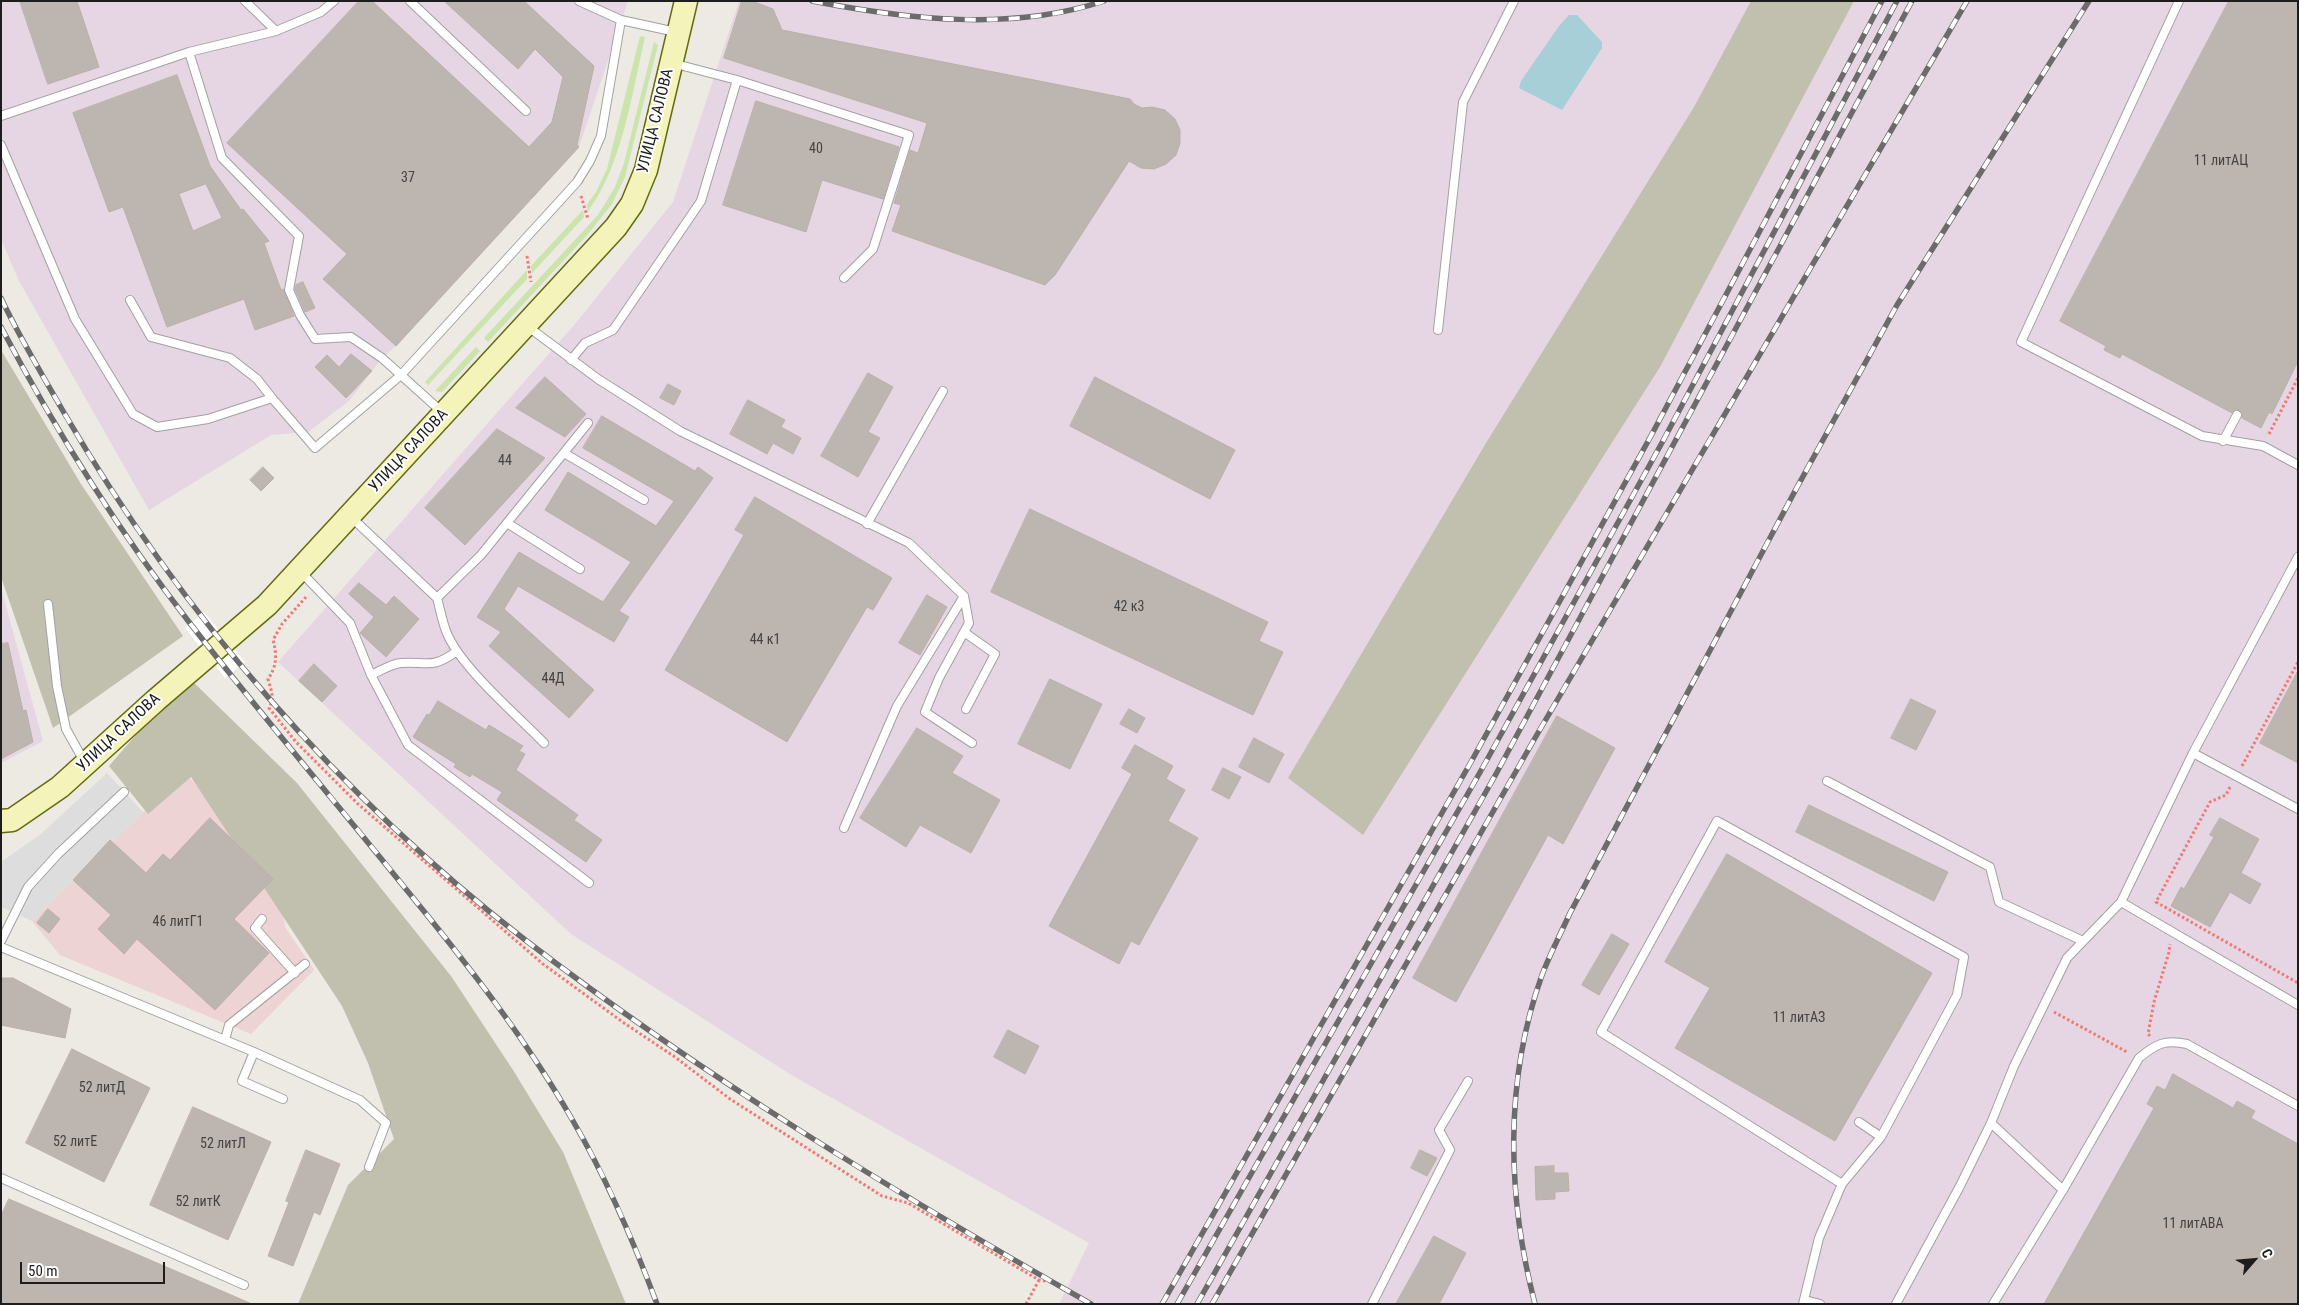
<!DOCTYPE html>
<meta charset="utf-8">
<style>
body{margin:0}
#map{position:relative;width:2299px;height:1305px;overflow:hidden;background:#ede9e3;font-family:"Roboto Condensed",sans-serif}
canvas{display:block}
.frame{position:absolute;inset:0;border:2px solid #1d1d1d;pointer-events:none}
.north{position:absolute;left:2229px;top:1235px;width:50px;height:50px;-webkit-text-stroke:4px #fff;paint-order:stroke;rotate:63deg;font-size:14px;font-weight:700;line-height:20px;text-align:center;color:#1d1d1d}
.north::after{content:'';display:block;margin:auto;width:18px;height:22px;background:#1d1d1d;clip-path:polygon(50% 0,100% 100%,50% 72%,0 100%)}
.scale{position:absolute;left:20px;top:1262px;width:145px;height:22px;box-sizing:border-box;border:2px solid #1d1d1d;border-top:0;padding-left:6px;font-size:15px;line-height:18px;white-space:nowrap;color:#1d1d1d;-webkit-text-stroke:4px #fff;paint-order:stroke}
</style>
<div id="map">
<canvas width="2299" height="1305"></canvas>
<div class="frame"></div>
<div class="north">С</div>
<div class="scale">50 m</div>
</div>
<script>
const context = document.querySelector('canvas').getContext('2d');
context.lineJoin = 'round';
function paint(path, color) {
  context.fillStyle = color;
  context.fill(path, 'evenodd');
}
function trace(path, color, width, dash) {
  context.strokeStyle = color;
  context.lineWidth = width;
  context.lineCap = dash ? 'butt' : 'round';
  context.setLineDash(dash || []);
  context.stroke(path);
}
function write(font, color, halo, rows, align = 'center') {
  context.font = font + ' "Roboto Condensed",sans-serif';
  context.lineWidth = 4;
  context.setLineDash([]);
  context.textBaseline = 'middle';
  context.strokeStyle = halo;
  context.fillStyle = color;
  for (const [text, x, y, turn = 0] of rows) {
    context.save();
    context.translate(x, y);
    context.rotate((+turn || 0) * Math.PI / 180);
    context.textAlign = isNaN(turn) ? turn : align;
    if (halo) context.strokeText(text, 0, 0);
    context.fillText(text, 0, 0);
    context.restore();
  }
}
paint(new Path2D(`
 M190,778L278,879L285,927L314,970L251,1034L60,955L32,921L143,812Z`), '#edd3d3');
paint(new Path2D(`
 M1,1H628L579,147L396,346L382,358L349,401L308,432L271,435L149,510L19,281L1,239Z
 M739,1H2298V1304H1059L1089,1243L793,1076L571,934L278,662L575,324L673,202Z
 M1,588L43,741L1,763Z`), '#e6d6e3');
paint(new Path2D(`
 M1751,1H1854L1660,367L1363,835L1288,778L1486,443L1694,107Z
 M1,350L81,484L183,636L53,728L1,577Z
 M187,676L297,783L451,976L513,1070L563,1152L626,1304H298L348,1185L394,1139L368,1063L342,1006L191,777L148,814L109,766Z`), '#c1c0af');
paint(new Path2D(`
 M640,36L645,37C632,93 622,166 588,211L587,204L596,192L607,169Z
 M654,42L658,45L625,177L612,204L589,233L488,342L484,338L598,215L615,187L624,163Z
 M583,210L584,217L532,273L531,266Z
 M527,270V279L428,385L425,382Z
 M476,347L480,351L442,392L435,391Z`), '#cae4ac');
paint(new Path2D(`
 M107,773L143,812L32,921L1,907V862L41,834Z`), '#ddd');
paint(new Path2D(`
 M1569,15H1577L1602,42V48L1562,110L1519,88L1521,81L1559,26Z`), '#a7cfd8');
paint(new Path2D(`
 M204,612L245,662L225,678L185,628Z`), '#fff');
const building = new Path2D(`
 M20,1H77L99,67L48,84Z
 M359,1H372L529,147L552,122L563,77L535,49L518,69L444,1H524L594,66L577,145L579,147L396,346L323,279L347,254L227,143Z
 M742,1H752L773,9L782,30L1130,99L1134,104L1142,108L1152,107L1165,110L1175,119L1180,130V143L1176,155L1166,164L1154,169L1141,168L1129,161L1055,275L1045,285L892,231L901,205L894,203L910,150L918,153L927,123L724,58Z
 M2229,1H2298V361L2272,414L2269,412L2261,428L2242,418V412L2239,410L2232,413L2122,354L2120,358L2104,350L2106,346L2060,321Z
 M177,75L210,166L241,210L243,209L269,241L264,243L281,290L283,289L294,316L255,330L244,299L167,327L123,207L109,212L73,113ZM206,184L222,218L193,231L179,194Z
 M756,101L899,147L883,199L822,180L806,232L723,205Z
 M303,282L315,308L305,312L295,289L296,285Z
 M351,354L372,371L346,398L315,367L327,355L339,367Z
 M868,373L893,387L868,432L880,438L858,477L821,456Z
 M545,377L586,414L565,437L516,408Z
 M1095,377L1235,450L1210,499L1070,426Z
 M668,384L681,391L674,405L660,398Z
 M748,400L785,420L781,427L801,438L793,454L773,443L767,454L730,434Z
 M602,416L695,471L698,467L713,478L619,611L629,617L614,642L518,586L504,609L594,690L569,718L489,646L501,632L477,617L519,552L603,602L631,562L545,510L568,472L656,526L674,501L583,448Z
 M497,429L545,458L465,545L425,508Z
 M263,467L274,478L261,491L250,480Z
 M755,497L892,578L873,610L867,607L787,742L665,670L744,535L735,530Z
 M1030,509L1268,622L1259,641L1283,652L1253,715L991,592Z
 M359,583L386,605L394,596L419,619L386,657L360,633L374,617L349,594Z
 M927,595L947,607L920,655L899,643Z
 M8,643L23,711L26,710L33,742L1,759V644Z
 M314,664L337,686L322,702L299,681Z
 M2298,671V763L2260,743Z
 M1050,679L1102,704L1070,769L1018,744Z
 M1911,699L1936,711L1916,750L1891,738Z
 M438,701L486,730L489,725L523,746L519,751L525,754L516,770L578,815L574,820L602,840L586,862L497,800L502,792L472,774L470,777L454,767L456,764L413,737L427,714L429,715Z
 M1129,709L1145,718L1137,733L1120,724Z
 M1557,716L1615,748L1563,844L1548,835L1456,1002L1413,978Z
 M917,728L963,756L952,773L1000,800L971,853L920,825L906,847L860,818Z
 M1254,738L1284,754L1269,783L1239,767Z
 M1135,745L1173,766L1166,779L1185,790L1168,821L1198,838L1139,945L1131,941L1119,964L1049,926L1132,774L1122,768Z
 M1223,768L1241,777L1229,799L1212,790Z
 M1809,805L1948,872L1934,901L1796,832Z
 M210,818L273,879L234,919L269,953L215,1010L137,939L124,954L98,929L111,915L73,880L110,840L146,873L163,854L170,860Z
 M2220,818L2259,839L2241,873L2261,884L2250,904L2230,892L2210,927L2171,906L2181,887L2184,889L2214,837L2210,835Z
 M1727,854L1932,973L1835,1141L1675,1048L1710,988L1665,962Z
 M48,909L60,919L49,933L37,923Z
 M1612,934L1629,944L1599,995L1582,985Z
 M1,978H13L71,1009L65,1038L1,1025Z
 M1008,1030L1039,1046L1025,1074L994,1057Z
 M72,1049L150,1088L104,1182L26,1143Z
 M2173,1074L2233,1108L2237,1101L2255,1111L2251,1118L2298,1144V1304H2044L2154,1108L2147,1104L2157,1086L2165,1090Z
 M193,1107L271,1142L228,1240L150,1205Z
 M306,1150L340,1164L320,1215L314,1212L293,1266L268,1256L289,1202L286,1201Z
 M1420,1150L1437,1158L1427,1176L1411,1168Z
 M1554,1166V1173H1568L1569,1191L1555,1192V1199L1536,1200L1535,1167Z
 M9,1199L252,1304H1V1216Z
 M1434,1236L1466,1253L1439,1304H1396Z`);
paint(building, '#bdb5b0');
trace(building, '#bdb0a7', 1);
const lane = new Path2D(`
 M245,1L276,31L321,12L334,1
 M410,1L526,111
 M579,1L621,20L676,32
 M2179,1L2021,342L2202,436L2263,446L2298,465
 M189,52L222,158L299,236L289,290L300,315L315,339L351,337L382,358L442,412
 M737,80L909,135L873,249L844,278
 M1,116L189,52L276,31
 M1,145L75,319L133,414L157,427L208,419L272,398L315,448L401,375L577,182L590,161L601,136L621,20
 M130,300L151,337L230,358L257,379L272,398
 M527,326L598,379L680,431L909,543L964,596L969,623L939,678L925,712L972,743
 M1438,330L1463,102L1514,1
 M571,360L585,343L613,330L701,201L737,80L672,63
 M2223,441L2237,415
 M564,453L644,500
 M351,517L437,598L481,555L588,423
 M507,523L580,569
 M867,524L943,391
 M300,571L350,623L371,675L408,745L589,883
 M437,598C440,609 442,620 446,631C459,666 517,715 544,743
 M48,604L57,686L66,729L85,763
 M964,632L995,654L966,709
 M371,675C380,671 391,664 401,663C428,661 431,670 457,651
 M2193,753L2298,809
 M1827,781L1990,867L1999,902L2083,941
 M844,828L897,706L964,596
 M2121,902L2298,1005
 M262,919L255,928L295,973
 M1,941L28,887L58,854L124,792
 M1,947L254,1052L360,1100L386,1123L369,1167
 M225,1040L229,1025L305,964
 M254,1052L242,1081L283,1099
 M1859,1122L1881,1137
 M1991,1123L2063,1190
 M1,1178L244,1285
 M1805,1300L1820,1304
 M1372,1304L1450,1150L1439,1130L1468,1081
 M1803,1304L1819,1238L1842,1184L1881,1137L1957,995L1964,957L1717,821L1601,1032L1842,1184
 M1896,1304L1960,1186L1991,1123L2014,1066L2067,958L2121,902L2193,753L2298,557
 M1993,1304L2063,1190L2139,1058C2156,1044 2165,1039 2187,1044L2298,1106`);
const secondary = new Path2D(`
 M1,821L12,820L60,787L156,700L267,605L616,227L632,204L646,170L686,1`);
trace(lane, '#a1a1a1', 10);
trace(secondary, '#646a0d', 25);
trace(new Path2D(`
 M581,196L588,219
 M527,256L531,282
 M2269,434L2298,378
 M306,597L282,624L273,640C277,655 277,666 268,679C271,690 275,698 269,708L296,742L358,804L543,964L624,1023L675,1057L730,1099L882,1196L908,1203L1039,1280L1052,1282L1091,1304
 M2242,766L2298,662
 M2230,787L2226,795L2210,802L2156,902L2298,983
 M2054,1012L2127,1052
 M2150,1036L2148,1034L2154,1002L2169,952L2170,944
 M1026,1304L1039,1280`), '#ee7a73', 3, [2.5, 2.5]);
trace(lane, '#fff', 8);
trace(secondary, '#f4f4ba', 22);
const rail = new Path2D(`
 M812,1C907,19 1010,32 1104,1
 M1,298C19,337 42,374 63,411C181,614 338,795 524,939C702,1076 896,1193 1091,1304
 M1,327C56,431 117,529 189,622C262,716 339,806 414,899C471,969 528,1042 573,1121C607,1179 633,1240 657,1304
 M1162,1304L1471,762L1652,434L1882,1
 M1177,1304L1483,767L1664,439L1897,1
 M1197,1304L1496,774L1912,1
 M1212,1304L1535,738L1967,1
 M1535,1304C1507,1196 1504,1081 1542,975C1550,954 1561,933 1570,913L1795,491L1897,305L2089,1`);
trace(rail, '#6b6b6b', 5.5);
trace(rail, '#fff', 4, [11]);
write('14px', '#454342', null, [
 ["40",816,149],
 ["11 литАЦ",2221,161],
 ["37",408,178],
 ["44",505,461],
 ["42 к3",1129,607],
 ["44 к1",765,640],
 ["44Д",553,679],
 ["46 литГ1",178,922],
 ["11 литАЗ",1799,1018],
 ["52 литД",102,1088],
 ["52 литЕ",75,1142],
 ["52 литЛ",223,1144],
 ["52 литК",198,1202],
 ["11 литАВА",2193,1224]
]);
write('16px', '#1d1d1d', '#fff', [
 ["УЛИЦА САЛОВА",656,121,-76],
 ["УЛИЦА САЛОВА",409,451,-47],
 ["УЛИЦА САЛОВА",119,733,-43]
]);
</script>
